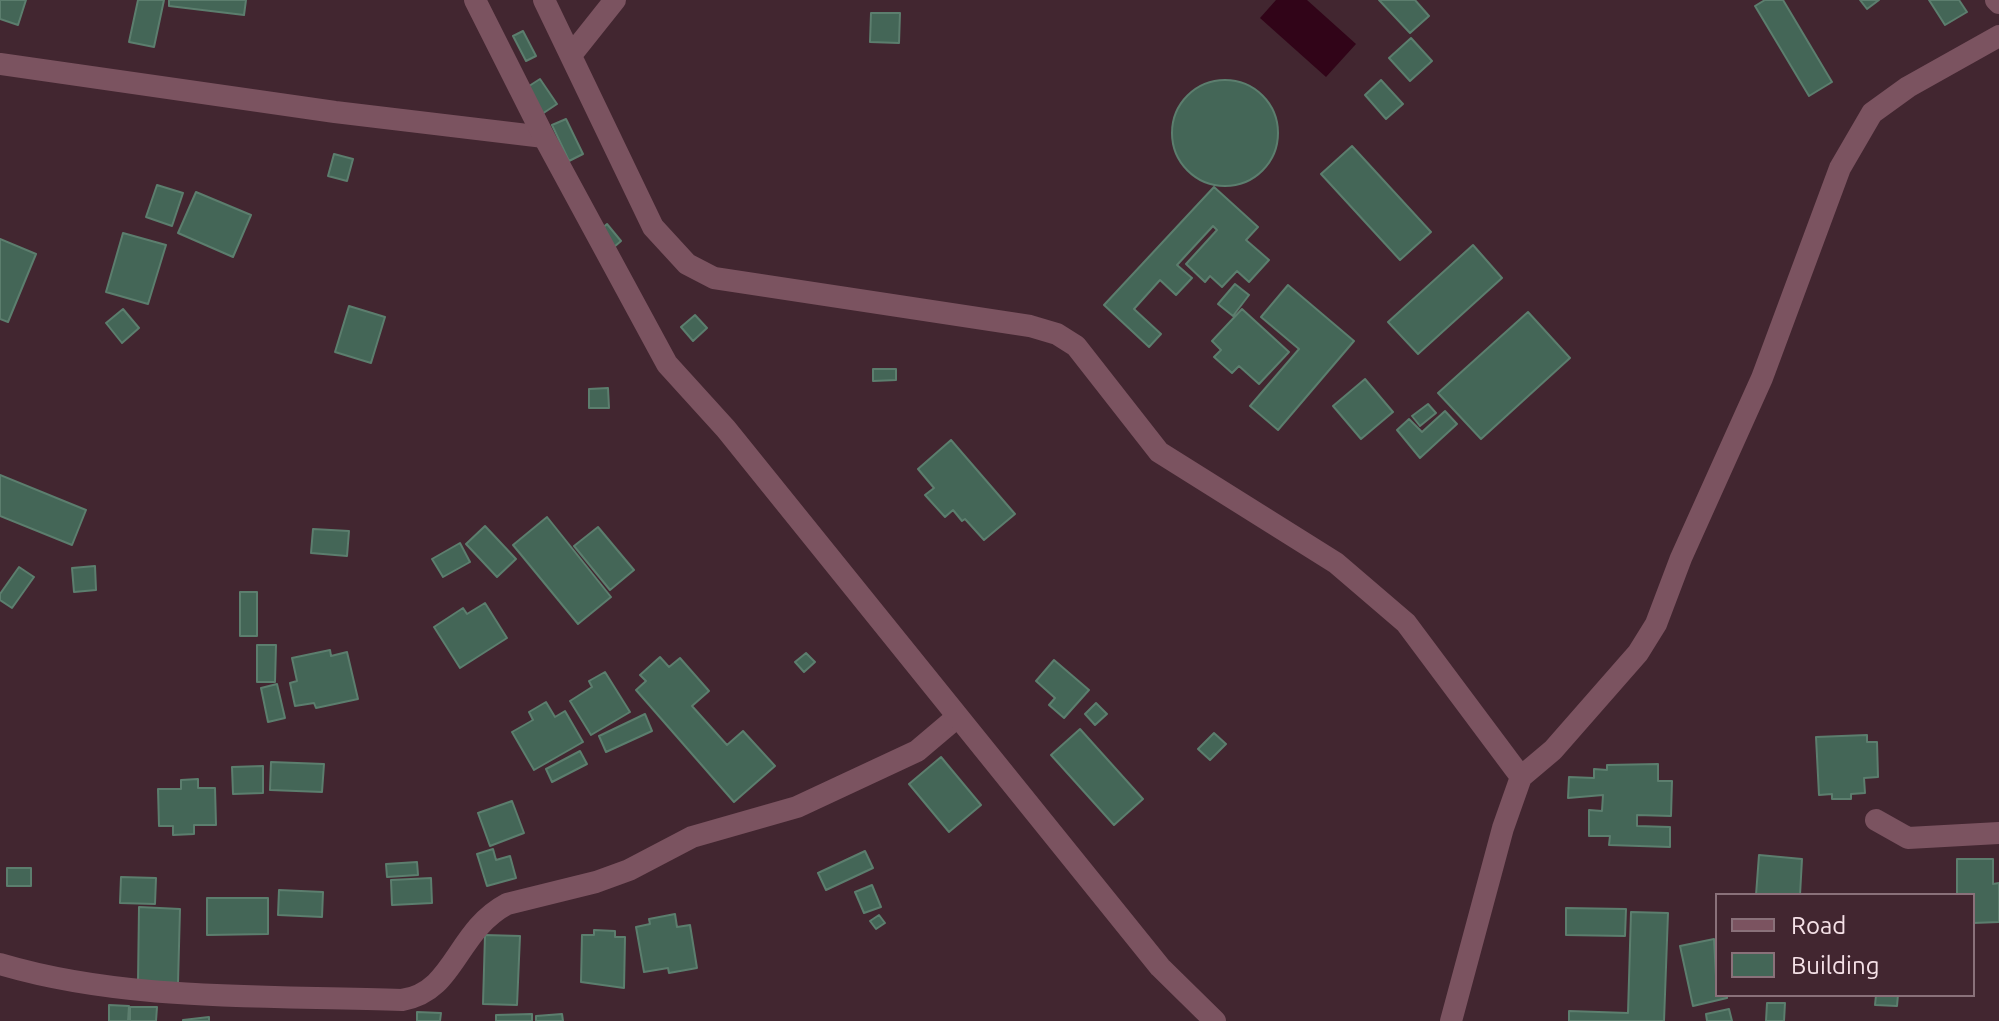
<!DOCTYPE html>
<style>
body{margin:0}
#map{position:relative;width:1999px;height:1021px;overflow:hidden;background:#422630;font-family:Ubuntu,sans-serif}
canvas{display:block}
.legend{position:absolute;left:1715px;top:893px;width:260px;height:104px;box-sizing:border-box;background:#422630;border:2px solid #8a717a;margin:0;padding:10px 14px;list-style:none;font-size:24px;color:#f6e2e8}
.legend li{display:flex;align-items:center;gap:16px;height:40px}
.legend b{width:40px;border:2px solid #8a717a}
</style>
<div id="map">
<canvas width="1999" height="1021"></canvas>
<ul class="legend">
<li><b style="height:10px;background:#7b5360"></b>Road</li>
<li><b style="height:22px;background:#446657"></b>Building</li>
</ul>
</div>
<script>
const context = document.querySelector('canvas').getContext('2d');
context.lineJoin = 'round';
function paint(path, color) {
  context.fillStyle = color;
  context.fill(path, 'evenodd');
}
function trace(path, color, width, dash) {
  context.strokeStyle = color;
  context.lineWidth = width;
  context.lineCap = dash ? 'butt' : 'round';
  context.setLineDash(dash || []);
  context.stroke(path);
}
paint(new Path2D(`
 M1276,0H1307L1356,44L1326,77L1260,18Z`), '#310418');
const building = new Path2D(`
 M0,0H26L18,25L0,19Z
 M138,0H164L154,47L129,42Z
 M169,0H246L244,15L169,6Z
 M1379,0H1415L1429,16L1410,33Z
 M1765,0H1783L1832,82L1809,96L1755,6Z
 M1860,0H1879L1867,9Z
 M1929,0H1959L1967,12L1945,25Z
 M871,13H900L899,43L870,42Z
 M523,31L536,56L526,61L513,36Z
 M1411,38L1432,61L1410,81L1389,58Z
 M540,79L557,104L542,114L526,88Z
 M1172 133a53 53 0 1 1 106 0a53 53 0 1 1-106 0Z
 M1381,80L1403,104L1386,119L1365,95Z
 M566,119L583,154L569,161L552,125Z
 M1352,146L1431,232L1400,260L1321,174Z
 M334,154L353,159L347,181L328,176Z
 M157,185L183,193L172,226L146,217Z
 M1214,187L1258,227L1246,240L1269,260L1249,282L1237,271L1222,287L1210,276L1205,282L1186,264L1217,230L1213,226L1177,265L1192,278L1176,295L1160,280L1134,309L1161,334L1149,347L1104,305Z
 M196,192L251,215L233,257L178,233Z
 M607,224L621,241L614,247L600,230Z
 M123,233L166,245L148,304L106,292Z
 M0,239L36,254L8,322L0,319Z
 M1473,245L1502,278L1418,354L1388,322Z
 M1235,284L1249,295L1233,316L1218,304Z
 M1288,285L1354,341L1278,430L1250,406L1299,349L1261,317Z
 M349,306L385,317L371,363L335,352Z
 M123,309L139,328L122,343L106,323Z
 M1242,309L1289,352L1259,384L1239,366L1232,373L1214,357L1221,350L1212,341Z
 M1528,312L1570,358L1481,439L1438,393Z
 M695,315L707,328L693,341L681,327Z
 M873,369H896V380L873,381Z
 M1365,379L1393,412L1361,439L1333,406Z
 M608,388L609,408H589V389Z
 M1428,404L1436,413L1420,426L1412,416Z
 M1445,411L1457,424L1420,458L1397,430L1409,419L1422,432Z
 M951,440L1015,514L984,540L965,519L962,521L953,510L945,517L925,495L934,488L918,469Z
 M0,475L86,510L72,545L0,516Z
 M547,517L611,597L578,624L513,545Z
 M485,526L516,559L497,577L466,544Z
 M598,527L634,570L610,590L574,546Z
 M313,529L349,531L347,556L311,553Z
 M460,543L470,562L443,577L432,559Z
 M95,566L96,590L74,592L72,568Z
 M19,567L34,577L12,608L0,600V594Z
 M240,592H257V636H240Z
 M485,603L507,638L460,668L434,627L463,608L467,614Z
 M257,645H276L275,682H257Z
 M330,650L331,656L347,652L358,699L316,708L314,703L295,706L290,683L297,681L292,658Z
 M806,653L815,662L804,672L795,662Z
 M660,657L669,667L680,658L709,691L692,706L727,745L743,731L775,766L734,802L636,690L646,681L640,675Z
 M1054,660L1089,690L1064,718L1049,705L1055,698L1036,681Z
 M605,672L630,712L591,735L570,701L592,687L589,681Z
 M277,684L285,718L268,722L261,688Z
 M546,702L555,717L565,711L583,742L534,770L512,732L533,720L529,712Z
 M1096,703L1107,714L1095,725L1085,714Z
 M645,714L652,731L606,752L599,736Z
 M1080,729L1143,799L1114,825L1051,755Z
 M1214,733L1226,744L1210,760L1198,749Z
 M1867,735V742H1877L1878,777L1864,778L1865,793L1851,794V799H1832V794L1819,795L1816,737Z
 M580,751L587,764L552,782L546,769Z
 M941,757L981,805L949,832L909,784Z
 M271,762L324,764L322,792L270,790Z
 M1658,764V781H1672L1671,816L1637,815V826L1670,827V847L1609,845L1610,836H1589V810L1602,811L1603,795L1568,798L1569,777L1594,778V769L1607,770V765Z
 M263,766V793L233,794L232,767Z
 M198,779V788H215L216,825H194V834L173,835V826H159L158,789H181V780Z
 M512,801L524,833L490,846L478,813Z
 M493,849L496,860L510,856L516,878L487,886L477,854Z
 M865,851L873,868L826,890L818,873Z
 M1759,855L1802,859L1800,895H1756Z
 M1957,859H1993V884L1999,883V922L1973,923V895H1957Z
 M417,862L418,875L387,877L386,864Z
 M7,868H31V886H7Z
 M121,877L156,878L155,904L120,903Z
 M431,878L432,903L392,905L391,880Z
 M872,885L881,907L864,913L855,892Z
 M279,890L323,892L322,917L278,915Z
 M207,898H268V934L207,935Z
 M139,907L180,909L178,983L138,982Z
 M1566,908L1626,909L1625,936L1566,935Z
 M1631,912L1668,913L1664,1021H1569V1011L1628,1013Z
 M675,914L677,927L690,925L697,968L669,973L668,968L644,972L636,927L650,924L649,919Z
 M879,915L885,923L876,929L870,921Z
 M594,930L615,931V937H625L624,988L581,982L582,935H594Z
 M485,935L520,936L517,1005L483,1004Z
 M1714,939L1717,995H1727V998L1693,1006L1680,946Z
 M1876,995H1898L1897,1006L1875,1005Z
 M1767,1003H1785L1784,1021H1766Z
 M109,1005L129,1006L128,1021H109Z
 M130,1007H157L156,1021H130Z
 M1729,1009L1732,1021H1707L1706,1014Z
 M417,1012L441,1013L440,1021H417Z
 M532,1014V1021H496V1015Z
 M562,1014L563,1021H536V1016Z
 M209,1017V1021H183V1020Z`);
paint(building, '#446657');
trace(building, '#5c7e6e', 2);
trace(new Path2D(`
 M544,0L653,227L687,264L714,278L1030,326L1057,334L1076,346L1159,452L1336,563L1406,623L1521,777
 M1996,0L1999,3
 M572,54L615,0
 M0,64L335,112L544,137
 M1876,820L1908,838L1999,833
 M0,964C128,1002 269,995 402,1000C455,992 456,931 507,904L596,882L629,870L692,837L797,807L917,751L956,718
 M1451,1021L1503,828L1521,777L1553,750L1638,653L1656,624L1681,558L1762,378L1840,168L1872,113L1908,87L1999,36`), '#7b5360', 22);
trace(new Path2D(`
 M475,0L544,137L667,364L726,429L1160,967L1215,1021`), '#7b5360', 22);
</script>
